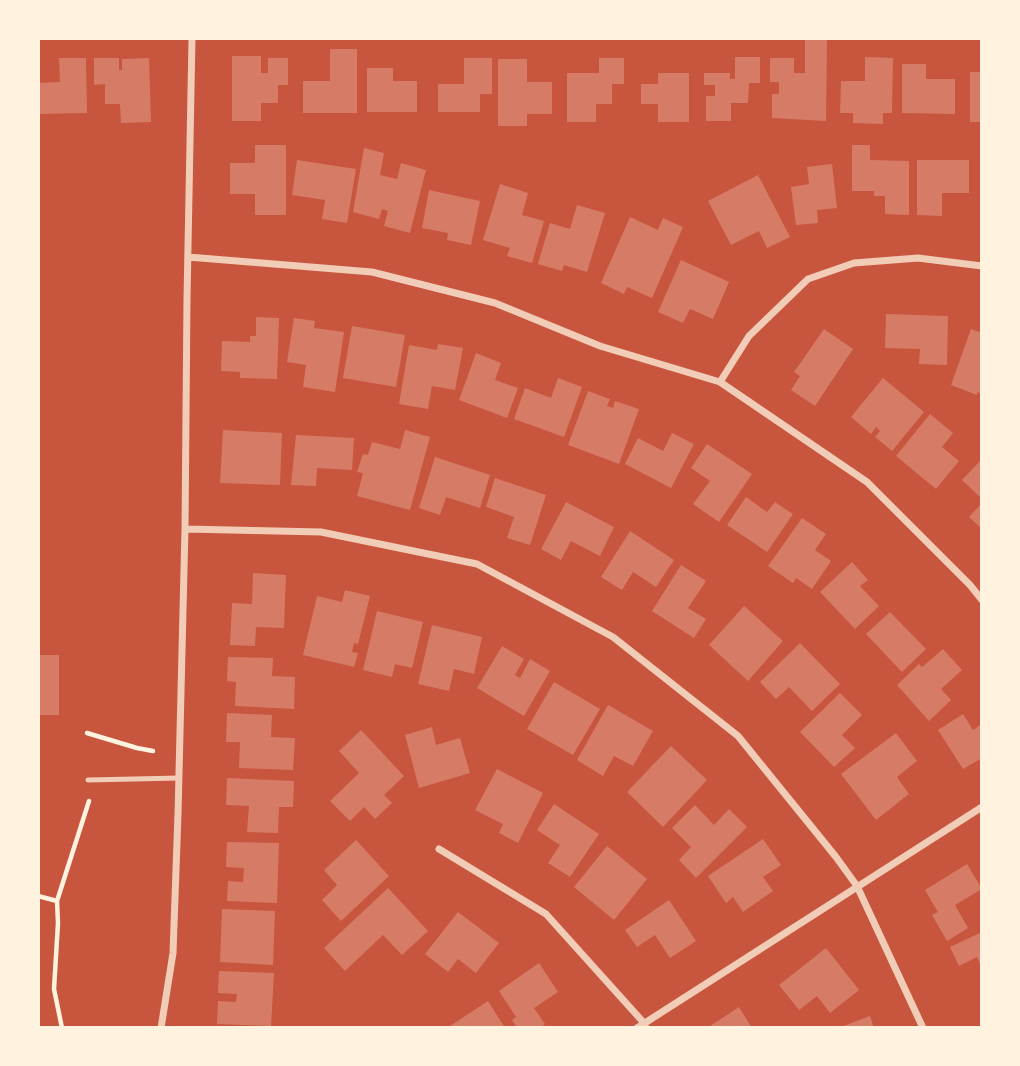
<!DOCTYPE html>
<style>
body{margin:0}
#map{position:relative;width:1020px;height:1066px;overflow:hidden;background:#c8553d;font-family:Lato,sans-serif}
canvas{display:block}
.frame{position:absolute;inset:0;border:40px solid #fff3e0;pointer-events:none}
</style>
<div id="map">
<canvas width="1020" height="1066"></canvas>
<div class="frame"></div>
</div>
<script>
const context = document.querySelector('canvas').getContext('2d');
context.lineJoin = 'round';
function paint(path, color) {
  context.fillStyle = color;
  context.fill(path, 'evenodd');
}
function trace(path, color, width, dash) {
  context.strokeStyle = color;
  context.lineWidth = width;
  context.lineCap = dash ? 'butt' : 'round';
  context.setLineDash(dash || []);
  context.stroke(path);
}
paint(new Path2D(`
 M805,40H827L826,121L772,118V94H779V82H770V58H794V73H805Z
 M330,49H357V113H303V81H330Z
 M232,56H261V73H268V58H288V85H278V103H261V121H232Z
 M735,57H760V83H749L748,103H731V121H706V96H715V85H704V73H730V79H735Z
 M865,57L893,58L892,113H883V124L853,123V113H840L841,81H865Z
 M59,58H86L87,113L38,114V83L60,82Z
 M94,58H119V70H122V59L149,58L151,122L121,123L120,104H105V84L94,85Z
 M464,58H492V94H480V112H438V84H464Z
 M599,58H624V84H612V104H596V122H567V73H599Z
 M498,59H527V82H552V114H527V126H498Z
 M902,64H926V79H955V114L902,113Z
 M367,68H393V81H417V112H367Z
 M970,72H982V122H970Z
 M658,73H689V122H658V104H641V84H658Z
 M255,145H286V215H255V194H230V163H255Z
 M852,145H870V160L909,161V215L885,214V196H874V191H852Z
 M364,148L384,153L380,175L397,179L401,163L426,170L410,233L384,226L388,211L382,209L379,219L353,212Z
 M297,160L356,169L347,223L322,219L325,200L292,195Z
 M917,160H969V193H942V216L917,215Z
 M832,164L837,208L817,210L818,223L796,225L791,187L809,184L807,167Z
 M758,175L790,237L767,248L759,231L731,245L708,201Z
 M500,184L528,193L522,215L544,221L532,263L507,256L510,248L483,240Z
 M429,190L480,201L471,245L447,240L448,233L422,228Z
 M577,205L605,213L587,272L564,265L562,271L538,264L550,223L570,229Z
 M630,217L658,230L663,218L683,227L652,298L627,287L624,294L601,283Z
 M681,260L729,282L713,319L690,309L683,323L658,312Z
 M886,314L948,316L947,365L919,364L920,349L885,348Z
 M256,317L279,318L277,379L240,378V372L221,371L222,341L250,342V336H256Z
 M294,318L315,321L314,328L344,332L335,392L303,387L306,365L287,362Z
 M352,326L405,335L396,387L343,378Z
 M824,329L853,349L815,406L791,390L800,376L794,372Z
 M971,329L982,333V394L977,392V395L951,385Z
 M438,344L463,348L455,390L432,386L428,409L399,404L409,345L437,350Z
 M476,353L501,363L495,380L518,388L507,418L459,400Z
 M558,378L582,387L564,437L514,419L525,388L551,398Z
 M883,378L924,412L892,451L875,437L880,431L876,427L871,434L851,417Z
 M588,391L610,399L607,406L613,408L615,401L639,409L619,464L568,445Z
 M930,414L953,433L942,447L959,461L936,489L896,456Z
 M223,430L282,433L280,485L220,483Z
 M405,430L430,437L410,510L357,496L363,473L357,472L363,454L368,455L372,442L400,449Z
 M672,433L694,444L671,488L625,464L638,438L663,451Z
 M296,435L354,438L352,470L317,468L316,486L291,485Z
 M707,444L752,474L719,522L693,504L710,481L691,468Z
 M435,457L490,475L480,508L446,497L440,515L419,508Z
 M982,459V499L962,480Z
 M495,478L546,495L530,545L507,538L514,517L486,507Z
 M746,497L767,512L775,502L793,514L767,552L727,525Z
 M566,502L614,527L600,556L571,541L561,560L541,549Z
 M982,503V529L969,517Z
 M802,518L826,534L815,550L831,561L812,589L796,578L793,583L768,566Z
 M630,531L674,560L656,587L633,572L622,590L601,577Z
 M852,562L868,580L860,586L879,606L855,629L820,592Z
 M681,565L706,581L688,608L706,619L694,638L652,611Z
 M253,573L286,575L284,628L256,627L255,646L230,645L232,603L252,604Z
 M345,590L370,596L358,644L354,643L352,652L358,653L354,667L303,655L317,596L342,602Z
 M744,606L783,641L748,681L709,645Z
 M377,611L423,622L412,668L395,664L392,677L363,670Z
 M890,612L926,649L902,672L866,634Z
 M432,625L482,637L474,674L454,669L449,691L418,684Z
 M800,643L840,684L812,711L789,687L776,699L760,682Z
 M502,646L524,659L515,675L520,678L530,659L550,671L524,716L477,688Z
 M943,649L962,670L941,689L951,700L929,721L897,685L919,664L922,667Z
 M38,655H59V715H38Z
 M228,657L273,658L272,676L295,677L294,709L235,706L236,682L227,681Z
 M554,682L600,709L573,755L527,729Z
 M840,693L862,715L842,735L855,748L834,767L800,732Z
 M608,705L653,731L633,766L614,756L603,776L577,760Z
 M227,713L272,715L271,737L295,738L293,770L239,768L240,742H226Z
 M963,714L973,730L982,724V758L963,769L938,730Z
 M432,727L436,745L460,738L470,773L419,788L405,735Z
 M361,730L404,776L384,795L392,803L375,819L364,807L350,821L330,801L359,773L339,751Z
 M896,733L917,761L897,777L909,794L876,820L841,774Z
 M671,746L707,780L663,827L627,792Z
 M497,769L543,793L518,843L499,833L503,824L475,810Z
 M227,778L294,781L293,807H279L278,833L247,832L249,806L226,805Z
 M554,804L599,834L570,877L548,863L560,845L537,830Z
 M695,805L714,825L729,809L747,827L696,878L679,860L691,847L672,828Z
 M763,839L781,865L763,877L773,891L743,912L733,897L726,903L708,876Z
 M356,840L389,876L341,921L322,900L337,885L324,870Z
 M227,842L279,843L277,903L227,901L228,881L243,882L244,868L226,867Z
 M607,846L647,879L614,920L574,887Z
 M967,864L982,889L955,905L968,928L947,941L932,915L938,912L925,890Z
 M388,888L428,931L402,955L383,935L345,971L324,948Z
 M669,900L696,941L670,958L655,935L637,947L625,930Z
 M222,909L275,911L273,965L220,962Z
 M458,912L499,943L476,973L458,959L448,972L425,954Z
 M982,932V968L977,957L959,966L950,947Z
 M826,948L859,990L830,1013L817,996L799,1010L779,985Z
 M539,963L558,992L534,1008L545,1024L540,1028H517L512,1020L516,1017L499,991Z
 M219,971L274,973L271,1026L217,1024L218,1001L236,1002L237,994L218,993Z
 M488,1001L505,1028H447Z
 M739,1007L752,1028H707Z
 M870,1016L874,1028H841V1027Z`), '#d67c66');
trace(new Path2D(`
 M87,733L137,748L153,751
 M38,896L57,901
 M62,1028L54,989L58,923L57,901L89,801`), '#fff3e0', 4.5);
trace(new Path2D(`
 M88,780L179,778`), '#f1ccb7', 5);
trace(new Path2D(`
 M188,257L372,272L495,303L600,346L720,382L867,482L970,585L982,600
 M720,382L749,336L808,279L854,263L918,258L982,266
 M185,529L321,532L477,564L613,637L738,736L836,857L857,886L923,1028
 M439,849L546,914L644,1023L646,1028
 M161,1028L173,953L178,814L185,529L187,299L192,38
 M637,1028L982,807`), '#f1ccb7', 7);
</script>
